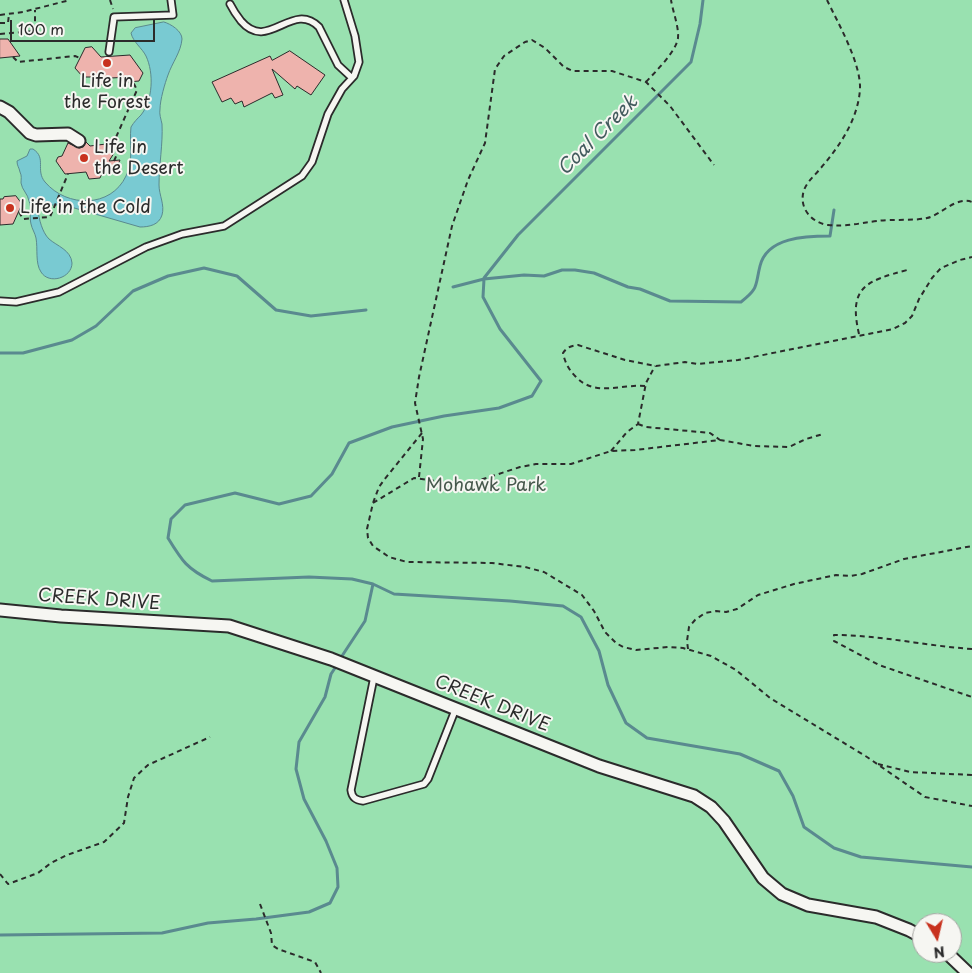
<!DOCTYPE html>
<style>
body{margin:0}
#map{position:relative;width:972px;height:973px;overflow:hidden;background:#f6f6f2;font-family:"Playpen Sans",sans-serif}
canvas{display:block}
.north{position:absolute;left:912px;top:913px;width:50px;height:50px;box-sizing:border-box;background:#f6f6f2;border:1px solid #a5a5a2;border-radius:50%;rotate:171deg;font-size:14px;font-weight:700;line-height:20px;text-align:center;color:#2b2b2b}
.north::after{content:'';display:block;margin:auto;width:18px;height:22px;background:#c8321e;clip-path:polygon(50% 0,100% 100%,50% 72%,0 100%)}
.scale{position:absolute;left:10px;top:20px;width:145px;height:22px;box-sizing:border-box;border:2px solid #2b2b2b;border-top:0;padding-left:6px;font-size:15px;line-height:18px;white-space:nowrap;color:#2b2b2b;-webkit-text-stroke:4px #f6f6f2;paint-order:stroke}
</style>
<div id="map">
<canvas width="972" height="973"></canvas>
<div class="north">N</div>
<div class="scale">100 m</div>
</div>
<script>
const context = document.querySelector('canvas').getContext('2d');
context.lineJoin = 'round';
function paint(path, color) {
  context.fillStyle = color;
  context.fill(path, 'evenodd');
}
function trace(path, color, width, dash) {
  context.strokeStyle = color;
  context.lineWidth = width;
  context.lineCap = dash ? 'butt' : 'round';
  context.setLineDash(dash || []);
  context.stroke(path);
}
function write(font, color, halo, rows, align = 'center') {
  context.font = font + ' "Playpen Sans",sans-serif';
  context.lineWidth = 4;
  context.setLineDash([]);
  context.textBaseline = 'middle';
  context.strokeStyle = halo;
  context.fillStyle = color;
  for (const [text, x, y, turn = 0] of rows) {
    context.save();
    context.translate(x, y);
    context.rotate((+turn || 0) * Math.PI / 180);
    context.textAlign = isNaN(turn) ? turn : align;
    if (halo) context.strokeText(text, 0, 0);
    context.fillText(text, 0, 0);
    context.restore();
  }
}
paint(new Path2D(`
 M0,0H972V973H0ZM922,923H952V953H922Z`), '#99e1b0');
const water = new Path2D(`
 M164,22C171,24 182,31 182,39C181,52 172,63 168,75C165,83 160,100 160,109C159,114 161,119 162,124C163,144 159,165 159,185C159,195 165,205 162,215C159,225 149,227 140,227L64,205H41L38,210C39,219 42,232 49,239C57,246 71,250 72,263C72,278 49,285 41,272C35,263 38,249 36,238C35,233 32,229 31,224C29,216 32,208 29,201C28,194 22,190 21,183C21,179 22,176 20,172C19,167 17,166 17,161L27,156L30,149H33C47,158 35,170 45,182C67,208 111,208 126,176C134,160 129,144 131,127C134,122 137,119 141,115C153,100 154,73 146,56C142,48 133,42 131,33L135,28Z`);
paint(water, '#79cad2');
trace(water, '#5a8a8f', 1);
trace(new Path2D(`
 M484,278L518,235L691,62L700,24L703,0
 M484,279L483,297L500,329L541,381L532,396L499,408L444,416L392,427L349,443L332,474L311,496L279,504L235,493L185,505L171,519L168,538C182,561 187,569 212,581L309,577L352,579L373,584L394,594L510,601L563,606L581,617L599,651L608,685L626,723L647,738L740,754L779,771L793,796L804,827L834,848L861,857L972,867
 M453,287L484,279L524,275L544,276L562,270H575L594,273L628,287L640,289L670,301L741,302C759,288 755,286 760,266C767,237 806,236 830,236L834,210
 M0,353H23L72,340L96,326L133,291L168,276L204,268L237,276L276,310L311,316L366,310
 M340,659L365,621L373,584
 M0,935L162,933L208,923L256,919L309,912L330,903L338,887L337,868L326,841L304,799L296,769L299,742L325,697L331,674L337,665`), '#5a8a8f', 3);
const building = new Path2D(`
 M0,39H8L20,56L0,58Z
 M92,47L101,57L130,55L143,73L139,81L128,82L130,77L111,78L108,84L99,85L91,77H83L75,68L85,48Z
 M290,51L325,75L311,95L297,86L295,89L272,69L283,95L275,98L272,93L244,107L242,101L235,104L231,98L222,102L212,82L270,56L272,60Z
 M86,142L90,146L106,144L114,153L109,161L120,160L116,169L103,171L100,178L89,179L86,172L65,174L56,161L58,157L62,156L68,143L79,148L83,147Z
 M16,196L22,204L13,224L0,225V199H3L4,197Z`);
paint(building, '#eeb3ad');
trace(building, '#2b2b2b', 1);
const lane = new Path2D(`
 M230,4C233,10 237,16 241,21C268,53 292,0 319,27L338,65L352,78
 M109,52L114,17L173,15L171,0
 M0,301L16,302L59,292L146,247L182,234L224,226L302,176L312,162L328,114L342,89L354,76L359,62L355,36L344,0
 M374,677L351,790C352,798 356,800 363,801L424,784L428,779L456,708`);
const street = new Path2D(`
 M0,107L9,112L30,133L36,135L68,134L79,141
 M0,610L61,616L229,626L331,659L599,766L694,796L711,807L724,821L763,878L782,894L808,905L876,917L909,930L922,937
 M947,953L968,973`);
trace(lane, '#2b2b2b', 9);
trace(street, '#2b2b2b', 15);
trace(new Path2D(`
 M110,0L113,9
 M827,0C838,23 861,63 860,89C858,120 839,147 820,169C814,176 807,182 804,190C798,208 812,223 828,225C847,227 859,223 877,221C892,219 914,221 927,218C941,215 956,196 972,202
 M0,15L23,12L70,0
 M0,23H8L9,14
 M0,34L35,31V10
 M13,57L18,62L75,56L80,58
 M646,82C655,72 676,52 678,38C679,27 673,12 671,0
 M114,161L118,152L113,144L137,90L133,82
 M19,212L23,219L50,217L68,174
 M859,334C848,287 866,281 907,270
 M645,386C621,384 595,397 576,377C569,370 565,363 563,353C567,347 571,346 578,345L625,360L656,366L685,362L697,364L738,360L893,329L905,323L912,316L919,299L932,278L941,268L960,260L972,257
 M638,424L646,427L710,433L720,440
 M422,433L384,480L379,487L373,503L367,529L368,538L373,546L389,557L407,562L492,563L525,567L544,572L582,595L594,611L605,632L616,643L623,647L636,650L668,647L683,648L711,656L736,670L770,698L867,757L925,797L972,806
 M611,451L627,432L638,424L646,383L655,366
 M419,477L423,439L415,403L419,377L452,226L468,180L485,143L495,69L504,56L525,42L532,40L545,48L564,67L573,71H612L646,82L670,106L714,165
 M373,503L414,478L465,485L520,467L536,464H571L611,451L635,450L720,440L754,446L789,447L806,439L823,434
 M688,649L687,641L689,627L695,620L705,613L716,611L726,612L737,609L758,595L794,584L836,575L850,576L862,574L904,559L972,546
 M972,649C926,646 880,635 834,635V641L879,665L972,697
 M878,764L910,772L972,775
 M0,874L8,884L38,873L51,863L67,855L104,842L124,823L128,797L134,778L148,765L210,737
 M260,904L271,933L272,945L278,949L315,962L321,973`), '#2b2b2b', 2, [5, 4]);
trace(lane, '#f6f6f2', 5.5);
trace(street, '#f6f6f2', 11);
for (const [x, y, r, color] of [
 [107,63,5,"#c8321e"],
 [84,158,5,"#c8321e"],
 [10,208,5,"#c8321e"]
]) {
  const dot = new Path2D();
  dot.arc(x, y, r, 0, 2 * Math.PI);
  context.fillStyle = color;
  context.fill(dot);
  trace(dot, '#f6f6f2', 2);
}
write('18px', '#2b2b2b', '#f6f6f2', [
 ["Life in",107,82,"center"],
 ["the Forest",107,103,"center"],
 ["Life in",94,148],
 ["the Desert",94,169],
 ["Life in the Cold",20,208]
], 'left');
write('18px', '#46584c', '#f6f6f2', [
 ["Mohawk Park",486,486]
]);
write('18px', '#2b2b2b', '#f6f6f2', [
 ["CREEK DRIVE",99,600,4],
 ["CREEK DRIVE",492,704,22]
]);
write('italic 19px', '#425b5d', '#f6f6f2', [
 ["Coal Creek",598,136,-45]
]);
</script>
